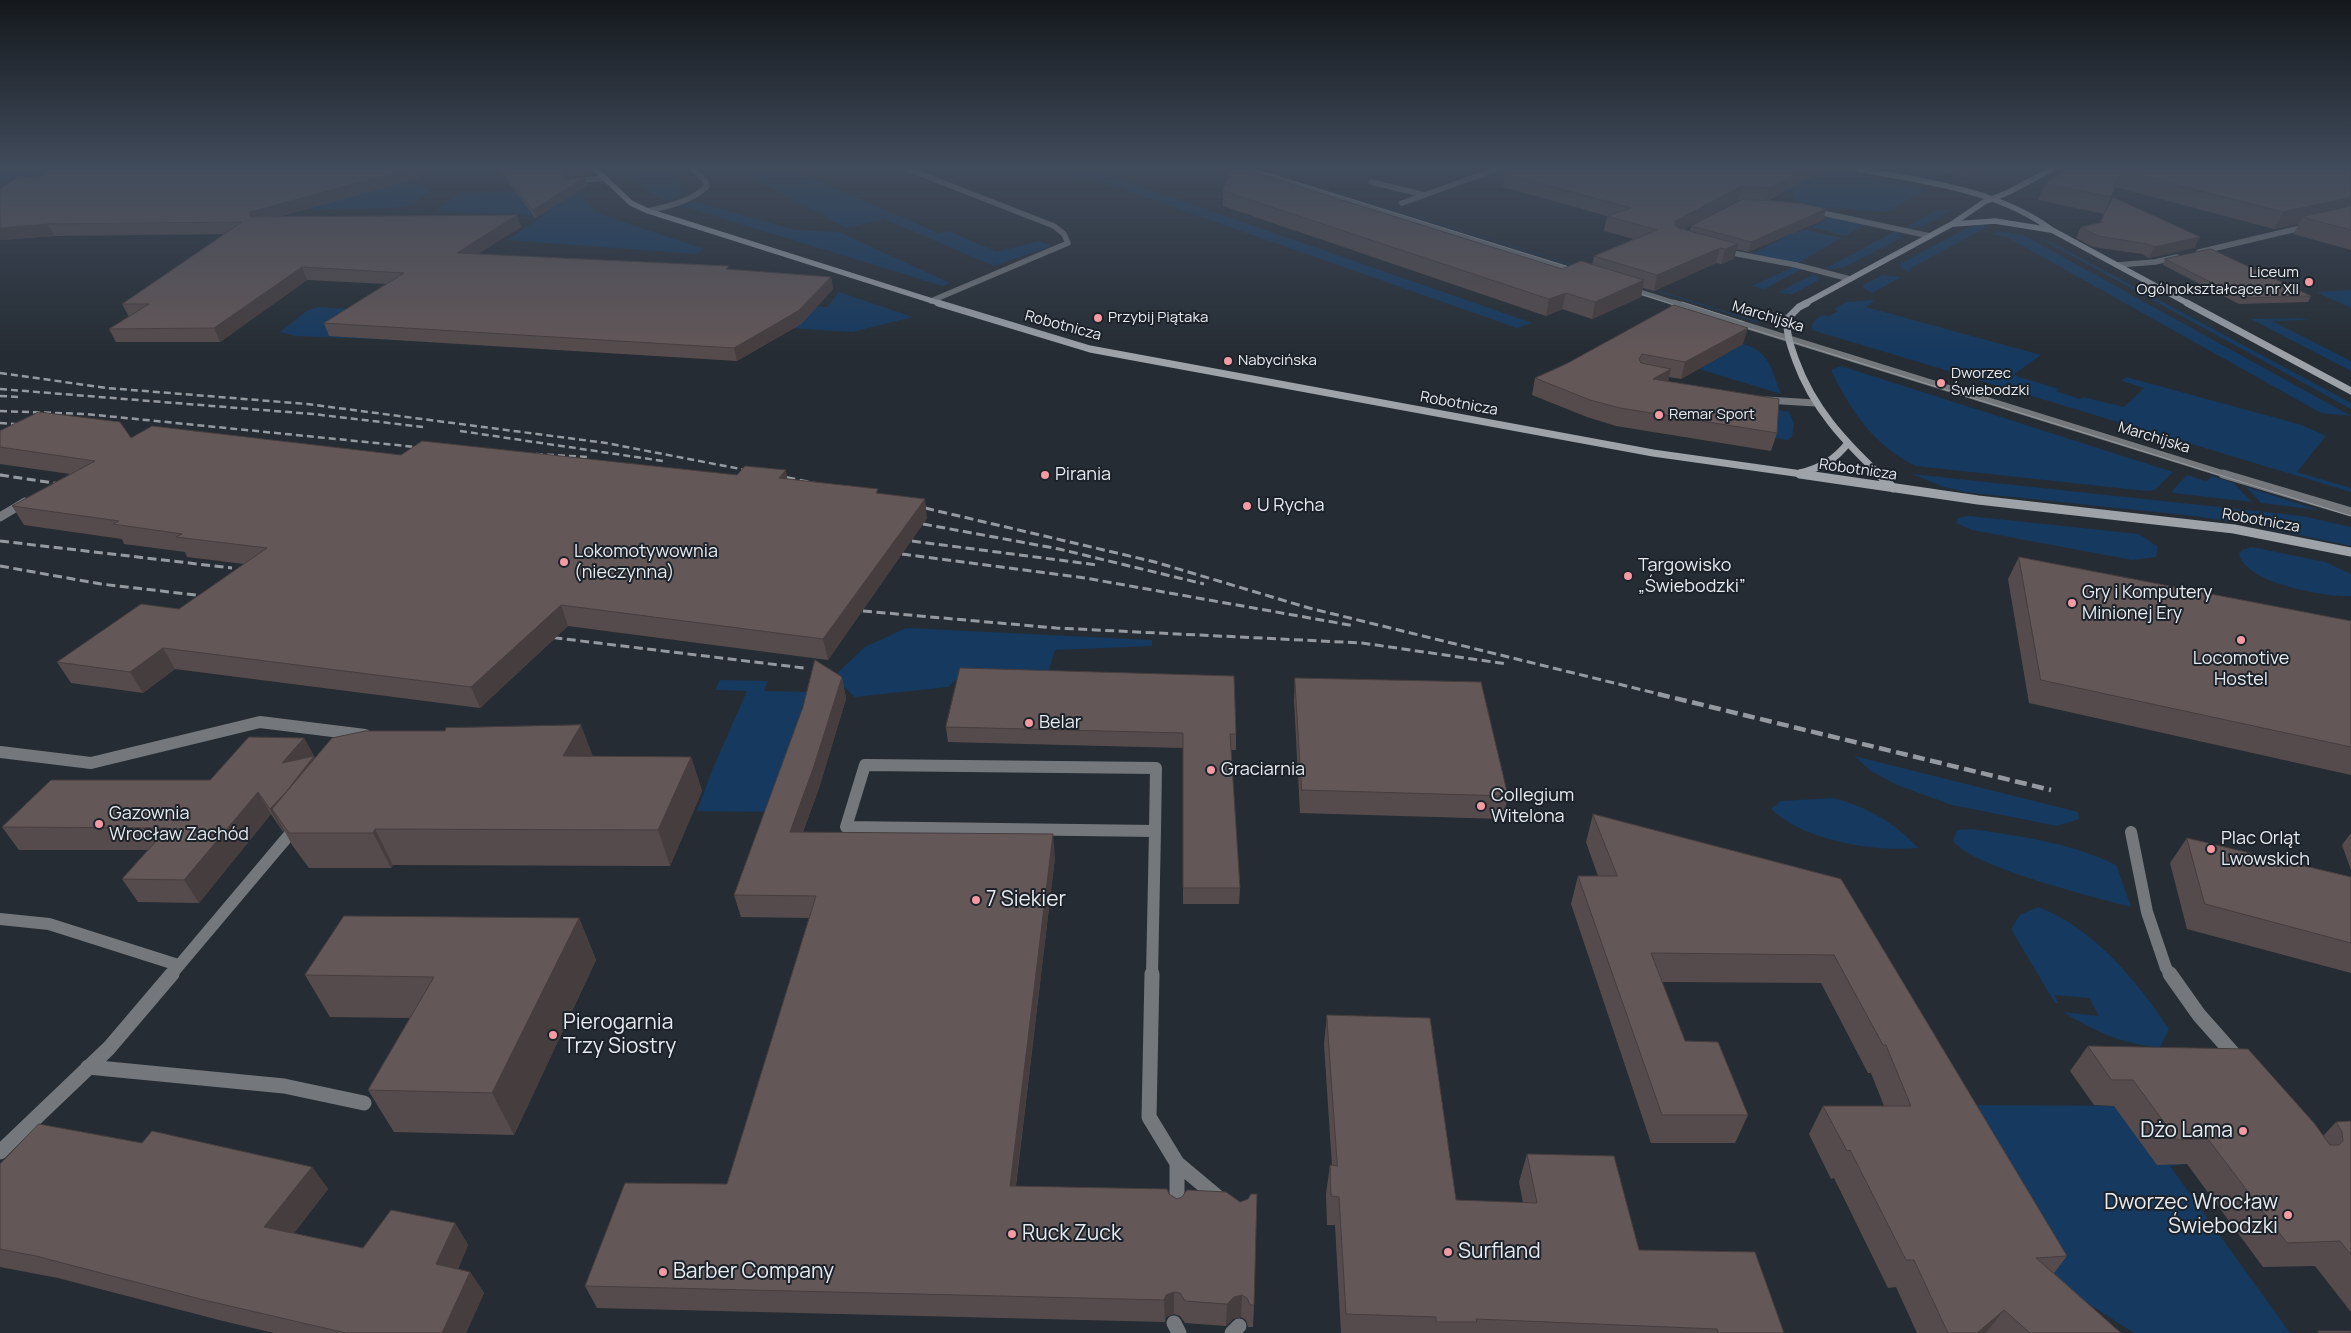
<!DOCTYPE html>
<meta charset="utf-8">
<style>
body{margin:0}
canvas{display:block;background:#252c33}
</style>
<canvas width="2351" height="1333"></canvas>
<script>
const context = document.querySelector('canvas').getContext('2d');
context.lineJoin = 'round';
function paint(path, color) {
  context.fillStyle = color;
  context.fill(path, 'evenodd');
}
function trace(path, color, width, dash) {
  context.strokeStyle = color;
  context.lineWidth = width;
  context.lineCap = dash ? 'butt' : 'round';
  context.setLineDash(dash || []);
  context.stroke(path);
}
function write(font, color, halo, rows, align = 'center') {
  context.font = font + ' Manrope,sans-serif';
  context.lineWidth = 4;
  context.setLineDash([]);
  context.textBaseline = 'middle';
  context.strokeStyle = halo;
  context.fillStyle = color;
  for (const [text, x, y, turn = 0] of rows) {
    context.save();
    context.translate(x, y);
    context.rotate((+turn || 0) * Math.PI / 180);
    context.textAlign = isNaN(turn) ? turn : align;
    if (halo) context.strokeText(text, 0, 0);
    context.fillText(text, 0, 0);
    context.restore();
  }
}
paint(new Path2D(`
 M0,169H87L0,181Z
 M626,169C647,169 681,164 681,193L676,198L665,201L647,190Z
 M737,169H791L938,233L949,231L997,252L1039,241L1051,246L994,266L884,219L846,228Z
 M1052,169H1090L1532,323L1517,328L1119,188Z
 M1829,169L1923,189L1924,191L1887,212L1794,205V193L1758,184L1812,177L1821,179L1824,176L1816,175Z
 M1880,169H1898L1951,180L1947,183Z
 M402,181L432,188L414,204L393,208L97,213L0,203Z
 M574,189L600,214L704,249L696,254L508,240L544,215L435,211L460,193Z
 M696,202L795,230L839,232L950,283L943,286L682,206Z
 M1388,208H1390L1760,322H1756Z
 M1937,210H1952L1922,227L1905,228Z
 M1833,216L1865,224L1845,236L1812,227Z
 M1985,224L1987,227L1911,268L1909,272L1900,267V264L1971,226Z
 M1807,230L1841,238L1798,263L1752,254L1797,231Z
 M1895,231L1900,234L1901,238L1843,268L1825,269Z
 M1999,231L2023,235L2351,416L2321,413L2007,237L1991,234Z
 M2036,236L2053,243L2351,403V409Z
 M1793,267L1802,269L1764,289L1752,286Z
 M1814,274L1819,278L1817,281L1793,294L1777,293Z
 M1883,275L1901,277L1872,293L1863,288V285Z
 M2351,290V308L2316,292Z
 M839,292L913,317L852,332L675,321L735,303L827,307Z
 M1872,300L1874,301L1866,307L2041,355L2013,375L2059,389L2056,391L2080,399L2083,397L2124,407L2144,388L2122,381L2126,377L2302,425L2326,436L2297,472L2351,488V492L1812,330C1811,322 1816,319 1822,315L1829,316L1838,311L1834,309L1846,302Z
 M318,307L436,315L399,340L295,336L280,332L308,310Z
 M2301,318L2307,320L2272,321L2351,361V371L2251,319Z
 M1743,344C1771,352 1771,370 1781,394L1699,369Z
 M1841,366L2173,472L2155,490L2146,491L1916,466C1875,447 1850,410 1831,370Z
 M1776,409L1789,412L1794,424L1792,437L1787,440L1772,437Z
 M1912,474L2302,516L2351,527V546L2253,525L2194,516L1965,492L1941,486Z
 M2187,475L2206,481L2212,476L2233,483L2252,502L2173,493L2172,491Z
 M2246,487L2319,510L2261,503Z
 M1969,516L2139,534L2158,547L2156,557L2132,560L1972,530L1956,523L1958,518Z
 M2252,547L2325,562L2351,574V596C2325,597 2246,584 2239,554L2242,550Z
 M906,628L1152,640V646L1055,650L1047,676L963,673L948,687L855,697L833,677L865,647Z
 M720,680L768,681L764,691L807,692L769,812L697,811L713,768L747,691L715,690Z
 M1854,756L2078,812L2079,819L2057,826L1952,805L1897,785L1871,771Z
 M1834,798C1866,807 1895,822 1918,848C1874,852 1804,841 1771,809L1781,801Z
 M1971,829C2021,836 2071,843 2116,865L2131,907C2094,897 1974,868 1953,841L1957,830Z
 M2038,907C2094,928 2136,980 2169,1029L2160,1047C2124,1045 2094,1031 2063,1012L2099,1016L2089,998L2055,995L2058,1003H2055L2011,929L2020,915Z
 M1943,1105L2153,1106L2187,1164L2170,1166L2290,1333H2134L2059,1285Z`), '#15395f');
trace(new Path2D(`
 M908,169L1054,226L1064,234L1068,243L931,301
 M1247,169L1576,272
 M573,181L604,178
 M1371,182L1425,195
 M648,211C669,206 691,202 707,186L705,180L692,169
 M1813,211L1930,236
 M1722,251L1796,265L1850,279
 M1630,289L1678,304`), '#74787c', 5.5);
trace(new Path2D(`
 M1674,303L2227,475
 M1766,400L1815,403`), '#74787c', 7);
trace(new Path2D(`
 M2223,474L2351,512
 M0,517L25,502`), '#74787c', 9);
trace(new Path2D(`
 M0,752L91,763L260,722L365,735
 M865,765L1156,768L1155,831L846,827Z
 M2131,832L2147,912L2166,968L2171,975
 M0,919L49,924L178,965
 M171,975L295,828
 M1152,975L1155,831`), '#74787c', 12);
trace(new Path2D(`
 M1152,974L1149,1117L1177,1163L1220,1199
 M2170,974L2199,1015L2238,1059
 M88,1067L284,1086L364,1103
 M0,1152L109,1048L172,974
 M1177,1163V1212
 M1174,1323L1179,1333
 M1232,1333L1239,1326`), '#74787c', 15);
trace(new Path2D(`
 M1402,203L1497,169
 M2199,252L2309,226
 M2117,265L2155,262L2177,257`), '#74787c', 5.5);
trace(new Path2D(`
 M595,169L631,203L648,211L942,304
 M1859,169C1925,182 1997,189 2052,230L2189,304
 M1954,224L1995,221L2051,230
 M1804,304L1952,224L1984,202L2009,192L2052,169`), '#9ea3aa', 5.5);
trace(new Path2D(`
 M938,303L1090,349L1653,453L1809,475
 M1807,303L1799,307L1787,319C1786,334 1791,347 1796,361C1813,408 1844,441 1880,475
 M2187,303L2351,391
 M1800,473C1820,468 1835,460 1848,443`), '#9ea3aa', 7);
trace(new Path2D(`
 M1800,474L1978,500L2234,529L2351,552
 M1879,474L1893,488`), '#9ea3aa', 9);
trace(new Path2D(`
 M1254,169L1582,271
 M1628,290L1687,309
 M1682,302L1744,322
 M1735,324L2351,516`), '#959aa0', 1);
trace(new Path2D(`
 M0,373L107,388L307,404L606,443L756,472
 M0,389L313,414L423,427
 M0,396L20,397
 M0,411L86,414L426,448
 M0,423L29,425
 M460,431L663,461
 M536,454L588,457
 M0,475H3
 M773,475H776`), '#959aa0', 2.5, [7, 4]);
trace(new Path2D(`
 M0,475L67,485
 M773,475L814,483
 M912,505L1155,562L1309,608L1663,695
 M923,524L1059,549L1204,584
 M0,541L232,568
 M912,541L1097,565
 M902,554L1085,578L1355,626
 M0,566L101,584L213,597
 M863,611L1056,628L1362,643L1507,664
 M540,636L804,668`), '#959aa0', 3, [9, 4.5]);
trace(new Path2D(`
 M1658,694L2051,790`), '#959aa0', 4.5, [12, 5.5]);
paint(new Path2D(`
 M499,169H593L594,174L567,178L566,179L585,177L587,185L535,218Z
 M1826,169L1767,201L1826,209L1823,220L1748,252L1736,249L1734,259L1721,264L1716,263L1654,291L1643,288L1641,297L1592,319L1562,309L1546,316L1223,206V191L1562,269L1592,265L1594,256L1634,239L1604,231L1607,216L1503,187L1505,174ZM1738,200H1741L1691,226L1690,231L1684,229Z
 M1928,169H1980L1966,177Z
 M2069,169H2351V250L2293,234L2299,224L2274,229L2115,187L2104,214L2038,200L2045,184Z
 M45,175L419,178L278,217L517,215L521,227L478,254L730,269L831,277L833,289L801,324L737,361L329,336L324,323L387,284L307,280L220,342H116L109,329L129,317L122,304L225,234L54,236L0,240V189Z
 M2113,197L2200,237L2194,248L2149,258L2142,254L2093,247L2076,238L2081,227L2100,223Z
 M2165,259L2311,296L2308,302L2239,304L2163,265Z
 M1674,305L1743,344L1681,379L1669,377L1668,381L1777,433L1771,451L1616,426L1587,417L1532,395L1535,378L1566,364Z
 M0,431L737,475L787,479L879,494L927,518L828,660L568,626L480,708L175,669L143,693L71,683L57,662L179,609L244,564L187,557L185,552L124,544L122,539L24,525L12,506L70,474L0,464Z
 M2019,557L2351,621V775L2029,703L2008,579Z
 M842,677L846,699L819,788L803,832L1055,857L1016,1186L1169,1194L1254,1305L1253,1327H1248L1246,1320L1241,1317L1233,1319L1226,1326L1185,1323L1180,1316L1174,1314L1166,1317L1165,1322L597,1308L585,1286L727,1184L809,918L741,917L734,895Z
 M1295,678L1508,796L1503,819L1300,813L1294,700Z
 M946,727L1236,734V750H1231L1240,888L1239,904H1183V748L948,742Z
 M304,738L315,758L592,756L691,757L702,791L670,866L393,865L391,868H309L292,845L284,830L283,832L271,814L199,903L138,902L122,879L148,850H19L2,827L210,780Z
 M1593,814L1841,879L2067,1256L2054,1273L2121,1333H1917L1896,1287L1888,1288L1834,1178L1831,1179L1809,1134L1823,1106H1884L1871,1073H1868L1821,983L1662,982L1685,1041L1748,1115L1735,1143H1651L1571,904L1578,876H1598L1586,842Z
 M2351,833V870L2342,845Z
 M2187,838L2351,877V973L2187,929L2170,863Z
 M579,918L596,960L514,1135L394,1132L368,1090L410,1018L330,1017L305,975Z
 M1327,1015L1456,1200L1523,1203L1519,1182L1527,1154L1639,1250L1784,1333H1341L1335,1225H1327L1326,1194L1330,1165L1332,1166L1324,1044Z
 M2088,1046L2323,1136L2336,1122L2351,1121V1312L2315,1266L2263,1267L2187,1164L2157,1165L2114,1106L2094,1105L2070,1071Z
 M142,1143L312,1167L328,1189L294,1233L363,1248L455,1223L468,1245L458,1269L470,1272L484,1293L466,1333H274L223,1321L58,1278L0,1267V1164Z`), '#564b4c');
paint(new Path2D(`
 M409,169H417L419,178L254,223L250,217V212Z
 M574,169H593L594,174L567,178L564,182L562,175L565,171Z
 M605,169H611L606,173Z
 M1805,169H1826L1765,201L1769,188Z
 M1969,169H1980L1966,177Z
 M585,177L587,185L535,218L533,210Z
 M1742,186L1738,200L1672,236L1675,221Z
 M2351,197V212L2302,217L2299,224L2274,229L2283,212Z
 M1826,209L1823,220L1748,252L1751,242Z
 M517,215L521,227L461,265L457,253Z
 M48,224L54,236L0,240V228Z
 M2200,237L2194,248L2149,258L2154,247Z
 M1738,244L1734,259L1721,264L1725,249Z
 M1720,248L1716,263L1654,291L1657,275Z
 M302,267L307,280L220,342L214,328Z
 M831,277L833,289L801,324L737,361L734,348Z
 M1644,280L1641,297L1592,319L1595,302Z
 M1566,293L1562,309L1546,316L1549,299Z
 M1748,328L1743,344L1681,379L1685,362Z
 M1671,369L1667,387L1653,379Z
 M786,470L789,489L779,478Z
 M925,499L927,518L828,660L823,639Z
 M561,605L568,626L480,708L471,687Z
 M163,648L175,669L143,693L130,672Z
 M842,677L846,699L819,788L795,854L790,832Z
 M581,725L594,759L563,756Z
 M304,738L326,778L272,809L284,830L283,832L270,809L282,763Z
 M691,757L702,791L670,866L658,830Z
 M258,792L271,814L199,903L184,880Z
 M375,829L393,865L391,868L373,833Z
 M1053,834L1055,857L1013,1208L1010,1186Z
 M579,918L596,960L514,1135L492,1093Z
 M312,1167L328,1189L281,1249L264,1227Z
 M455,1223L468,1245L451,1286L436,1264Z
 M470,1272L484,1293L466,1333H442Z
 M1174,1292V1314L1166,1317L1165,1322L1164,1300L1166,1295Z
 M1242,1295L1241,1317L1233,1319L1226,1326L1227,1304L1234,1297Z
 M2004,1310L1986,1333H1977Z`), '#463d3e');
const building = new Path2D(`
 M45,169H409L250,212V217L517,215L457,253L729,266L726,269L831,277L798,311L734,348L324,323L404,273L302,267L214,328L109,329L149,304H122L242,222L48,224L0,228V189L16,178L45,175Z
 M502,169H574L565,171L562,175L566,179L585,177L533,210Z
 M1231,169H1243L1562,269L1581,261L1644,280L1595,302L1566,293L1549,299L1223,191Z
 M1519,169H1805L1769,188L1742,186L1675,221V225L1678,228L1738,244L1725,249L1720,248L1657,275L1594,256L1657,230L1607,216L1631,208L1505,174Z
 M2069,169H2351V197L2283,212L2121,171L2111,197L2045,184Z
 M2113,197L2200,237L2154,247L2147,244L2098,236L2081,227L2103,222L2101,221Z
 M1744,199L1800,203L1826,209L1751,242L1691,226Z
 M2351,206V230L2302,217Z
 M2211,249L2311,296L2242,298L2165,259Z
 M1674,305L1748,328L1685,362L1642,354L1639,359L1641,363L1671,369L1653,379L1779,399L1777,433L1620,408L1590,400L1535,378L1566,364Z
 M39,412L120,422L131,438L152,426L401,455L422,441L737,475L745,466L786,470L779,478L878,489L876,493L925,499L823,639L561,605L471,687L163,648L130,672L57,662L141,604L179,609L267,548L176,537L182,534L113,524L119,521L12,506L95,461L0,447V431Z
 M2019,557L2351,621V747L2041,680Z
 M815,660L842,677L814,766L790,832L1053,834L1010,1186L1167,1189L1169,1194L1177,1199L1182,1197L1187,1190L1226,1192L1240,1202L1248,1199L1251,1194H1257L1254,1305H1250L1247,1298L1242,1295L1234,1297L1227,1304L1185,1301L1180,1293L1174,1292L1166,1295L1164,1300L585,1286L625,1183L727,1184L816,896L734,895L803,707Z
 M960,668L1234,676L1236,734H1230L1240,888H1183V733L946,727Z
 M1295,678L1481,682L1508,796L1302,790Z
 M581,725L563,756L691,757L658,830L375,829L373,833H289L272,809L332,738L365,731H445L446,728Z
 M249,737L304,738L282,763L314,756L286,792L270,809L258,792L184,880L122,879L168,828L2,827L51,780H210Z
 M1593,814L1841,879L2067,1256L2036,1258L2121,1333H2030L2004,1310L1977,1333H1948L1914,1260H1906L1850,1150L1847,1151L1823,1106H1911L1886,1045H1883L1834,955L1651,953L1685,1041L1718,1042L1748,1115H1662L1578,876H1617Z
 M2187,838L2351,877V943L2205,904Z
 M344,916L579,918L492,1093L368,1090L434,977L305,975Z
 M1327,1015L1430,1018L1456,1200L1537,1203L1527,1154L1614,1156L1639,1250L1755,1252L1784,1333H1718L1717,1329L1476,1319L1477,1322H1436V1317L1346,1314L1339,1197L1331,1196L1330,1165L1337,1166Z
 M2088,1046L2248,1049L2314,1123L2330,1145H2339L2343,1141L2342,1132L2336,1122L2351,1121V1255L2340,1241L2287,1243L2208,1139L2177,1140L2133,1080H2112Z
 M39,1124L142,1143L152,1131L312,1167L264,1227L363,1248L391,1210L455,1223L436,1264L470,1272L442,1333H346L204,1300L36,1256L0,1249V1164Z
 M2318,1331H2351V1333H2319Z`);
paint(building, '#645758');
trace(building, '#463d3e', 1);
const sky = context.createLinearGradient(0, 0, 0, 356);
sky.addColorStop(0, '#14181c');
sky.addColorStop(0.47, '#404b5b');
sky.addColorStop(1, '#404b5b00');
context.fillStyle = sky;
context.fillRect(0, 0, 2351, 356);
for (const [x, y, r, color] of [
 [2309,282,5,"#f49aa2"],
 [1098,318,5,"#f49aa2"],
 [1228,361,5,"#f49aa2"],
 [1941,383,5,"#f49aa2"],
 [1659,415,5,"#f49aa2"],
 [1045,475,5,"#f49aa2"],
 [1247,506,5,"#f49aa2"],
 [564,562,5,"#f49aa2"],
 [1628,576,5,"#f49aa2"],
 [2072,603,5,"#f49aa2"],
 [2241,640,5,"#f49aa2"],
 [1029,723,5,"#f49aa2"],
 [1211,770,5,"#f49aa2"],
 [1481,806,5,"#f49aa2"],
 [99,824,5,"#f49aa2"],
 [2211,849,5,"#f49aa2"],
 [976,900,5,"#f49aa2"],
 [553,1035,5,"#f49aa2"],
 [2243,1131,5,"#f49aa2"],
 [2288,1215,5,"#f49aa2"],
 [1012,1234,5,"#f49aa2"],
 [1448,1252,5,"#f49aa2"],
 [663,1272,5,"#f49aa2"]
]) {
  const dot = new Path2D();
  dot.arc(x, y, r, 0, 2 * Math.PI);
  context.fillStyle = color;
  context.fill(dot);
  trace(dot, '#1c2229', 2);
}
write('15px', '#e7ebf0', '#1c2229', [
 ["Liceum",2299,273,"right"],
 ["Ogólnokształcące nr XII",2299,290,"right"],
 ["Przybij Piątaka",1108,318],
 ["Nabycińska",1238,361],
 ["Dworzec",1951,374],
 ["Świebodzki",1951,391],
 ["Remar Sport",1669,415]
], 'left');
write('15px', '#e7ebf0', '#1c2229', [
 ["Marchijska",1768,317,17],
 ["Robotnicza",1063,326,15],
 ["Robotnicza",1459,404,10],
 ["Marchijska",2154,438,17],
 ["Robotnicza",1858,470,8],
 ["Robotnicza",2261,521,10]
]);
write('18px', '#e7ebf0', '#1c2229', [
 ["Pirania",1055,475],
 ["U Rycha",1257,506],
 ["Lokomotywownia",574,552],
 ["(nieczynna)",574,573],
 ["Targowisko",1638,566],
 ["„Świebodzki”",1638,587],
 ["Gry i Komputery",2082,593],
 ["Minionej Ery",2082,614],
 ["Locomotive",2241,659,"center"],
 ["Hostel",2241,680,"center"],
 ["Belar",1039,723],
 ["Graciarnia",1221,770],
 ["Collegium",1491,796],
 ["Witelona",1491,817],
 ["Gazownia",109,814],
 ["Wrocław Zachód",109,835],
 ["Plac Orląt",2221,839],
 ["Lwowskich",2221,860]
], 'left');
write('21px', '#e7ebf0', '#1c2229', [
 ["7 Siekier",986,900],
 ["Pierogarnia",563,1023],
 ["Trzy Siostry",563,1047],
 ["Dżo Lama",2233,1131,"right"],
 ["Dworzec Wrocław",2278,1203,"right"],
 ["Świebodzki",2278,1227,"right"],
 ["Ruck Zuck",1022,1234],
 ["Surfland",1458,1252],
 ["Barber Company",673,1272]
], 'left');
</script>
